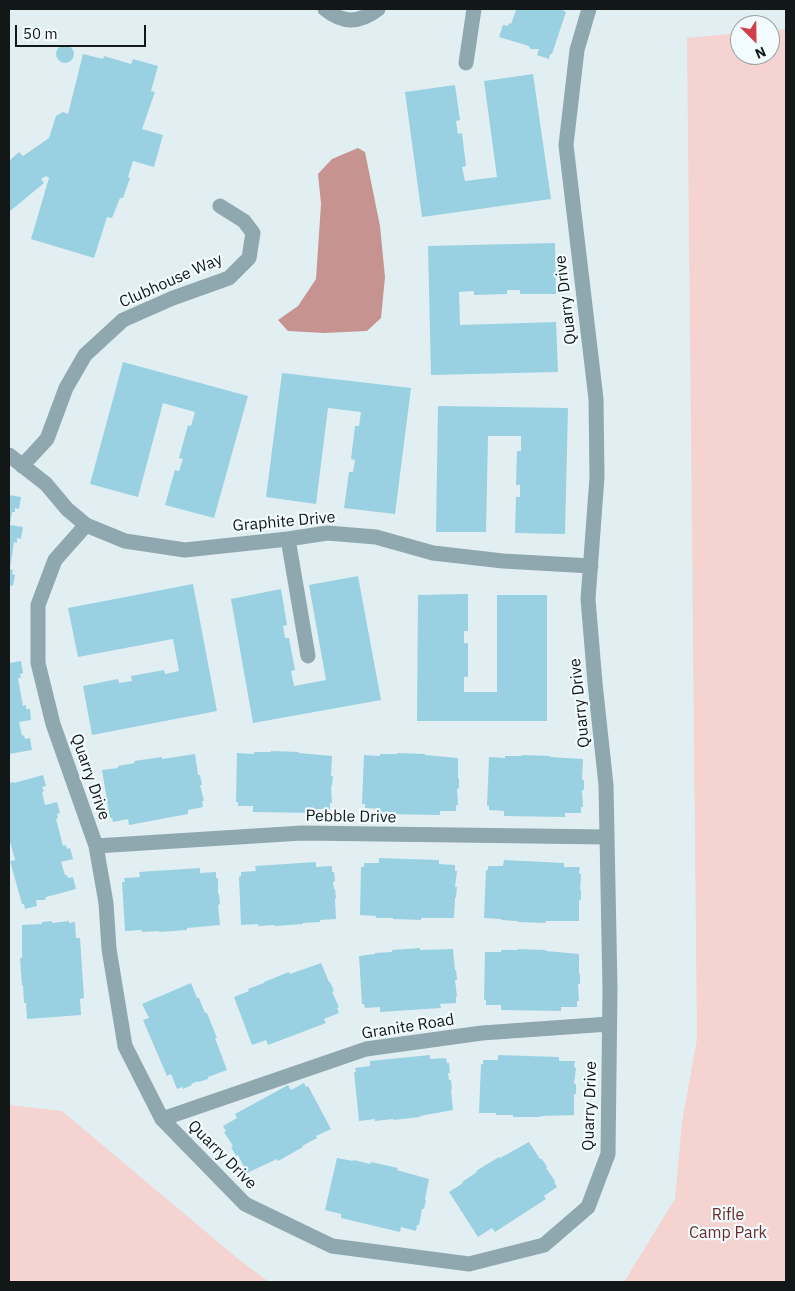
<!DOCTYPE html>
<style>
body{margin:0}
#map{position:relative;width:795px;height:1291px;overflow:hidden;background:#e1eff3;font-family:"IBM Plex Sans",sans-serif}
canvas{display:block}
.frame{position:absolute;inset:0;border:10px solid #121718;pointer-events:none}
.north{position:absolute;left:730px;top:15px;width:50px;height:50px;box-sizing:border-box;background:#f2fbfe;border:1px solid #98a0a2;border-radius:50%;rotate:157deg;font-size:14px;font-weight:700;line-height:20px;text-align:center;color:#121718}
.north::after{content:'';display:block;margin:auto;width:18px;height:22px;background:#d04047;clip-path:polygon(50% 0,100% 100%,50% 72%,0 100%)}
.scale{position:absolute;left:15px;top:25px;width:131px;height:22px;box-sizing:border-box;border:2px solid #121718;border-top:0;padding-left:6px;font-size:15px;line-height:18px;white-space:nowrap;color:#121718;-webkit-text-stroke:4px #f2fbfe;paint-order:stroke}
</style>
<div id="map">
<canvas width="795" height="1291"></canvas>
<div class="frame"></div>
<div class="north">N</div>
<div class="scale">50 m</div>
</div>
<script>
const context = document.querySelector('canvas').getContext('2d');
context.lineJoin = 'round';
function paint(path, color) {
  context.fillStyle = color;
  context.fill(path, 'evenodd');
}
function trace(path, color, width, dash) {
  context.strokeStyle = color;
  context.lineWidth = width;
  context.lineCap = dash ? 'butt' : 'round';
  context.setLineDash(dash || []);
  context.stroke(path);
}
function write(font, color, halo, rows, align = 'center') {
  context.font = font + ' "IBM Plex Sans",sans-serif';
  context.lineWidth = 4.5;
  context.setLineDash([]);
  context.textBaseline = 'middle';
  context.strokeStyle = halo;
  context.fillStyle = color;
  for (const [text, x, y, turn = 0] of rows) {
    context.save();
    context.translate(x, y);
    context.rotate((+turn || 0) * Math.PI / 180);
    context.textAlign = isNaN(turn) ? turn : align;
    if (halo) context.strokeText(text, 0, 0);
    context.fillText(text, 0, 0);
    context.restore();
  }
}
paint(new Path2D(`
 M786,29V1282H624L675,1199L682,1122L697,1039L687,38L740,33V55H770V31Z
 M9,1105L62,1111L237,1258L269,1282H9Z`), '#f4d3d0');
paint(new Path2D(`
 M358,148L365,152L380,226L385,277L381,318L367,331L324,333L288,331L278,320L298,306L316,279L321,204L318,174L332,159Z`), '#c69390');
paint(new Path2D(`
 M512,9H562V10L566,12L552,54H550L549,59L537,55L539,49H530L529,46L499,37L503,25L508,26L509,23L511,24L516,10Z
 M56 54a9 9 0 1 1 18 0a9 9 0 1 1-18 0Z
 M83,54L103,59L104,56L131,64L133,59L158,66L151,91L155,92L142,129L163,135L154,167L133,161L128,177L130,178L123,198H120L112,218L107,217L94,258L31,239L49,178L46,176L41,179L44,183L9,212V161L19,152L23,156L49,138L56,116L63,112L68,114Z
 M533,74L551,199L422,217L405,92L455,85L460,120L456,121L458,134L462,133L466,166L462,167L465,181L497,177L484,81Z
 M555,243L556,294H520V290H507V294L474,295V291L459,292L460,325L556,322L558,372L431,375L428,246Z
 M123,362L248,396L214,518L165,505L175,470L179,471L183,459L179,458L188,425L191,426L195,412L163,403L138,497L90,484Z
 M282,373L411,388L395,514L344,508L349,472H353L355,460L351,459L355,426H359L361,412L328,408L316,504L266,497Z
 M438,406L568,408L565,534L515,533L516,497H520V485H516L517,451H521V436H488L486,532H436Z
 M9,495L21,497L19,509L15,508V512H12L10,525L23,527L21,539L17,538V543L14,542L10,569H9Z
 M9,569L13,570L12,574L15,575L13,586L9,585Z
 M358,576L381,700L253,723L231,599L281,589L287,625L283,626L285,638H289L295,670L291,671L294,686L326,680L309,585Z
 M193,584L217,711L92,735L83,686L118,679L119,683L132,681L131,676L164,670L165,674L179,671L173,639L78,657L68,608Z
 M468,594V631H464V643H468V677H464V692H497V595H547V721H417L418,595Z
 M21,661L23,673L20,674L21,678H18L23,706L26,705V709H30L31,720L19,722L22,736L24,735L25,739L30,738L32,750L9,754V663Z
 M271,751L299,752V753L332,756L331,776H333L332,786H331L332,803H330V809H314V813L253,812V806H238V802H236L237,753L254,754V752H271Z
 M397,753L425,754V755L458,758V778L459,779V788L457,789L458,805H456V811H440V815L380,814V809L365,808V804H362L364,755L380,756V754H397Z
 M195,754L198,775H200L202,785H200L204,801H202L203,807L188,810V814L129,825L128,819L113,822L112,818H110L102,770L118,768V766L135,763L134,761L162,757V759Z
 M522,755L550,756V757L583,759L582,780H584V790H582L583,807H581V813H565V817L504,816V811L489,810V806H487L489,757L505,758V756H522Z
 M43,775L46,786L42,787L44,791L42,792L45,805L57,802L60,813L57,814L58,818L56,819L63,846L66,845L67,849L70,848L73,859L61,862L65,875H67L68,878L73,877L76,889L46,897L45,900H36L37,906L25,909L24,904H22L10,861L15,860L9,838V783L13,782L14,783Z
 M379,858L439,860V864L455,865V871H457L455,887H457L456,897L455,898L454,918H421V920L393,919V918H376V916L360,915L361,867H364V863H379Z
 M504,860L564,863V867H580L579,873L581,874L580,890H581V900H579V921H546L545,923L518,922V921L501,920V919L484,918L486,870H488V866H503Z
 M316,862V867L332,866V872H334L335,881L333,882L334,889H335L336,898L335,899L336,919L320,920V922L303,923V924L275,926V925L258,926V924L241,925L239,877L241,876V872L256,871L255,866Z
 M200,868V873L216,872V878H218V894H219L220,904L218,905L220,925L187,928V930L159,932V931L142,932V930L125,931L122,882H125L124,878L140,877L139,872Z
 M52,921V923L69,921V923L75,922L76,938H80L84,998L80,999L81,1015L27,1019L26,1003H24L23,985L22,986L20,958H22V925L42,924V922Z
 M420,948V950L453,949L455,970H456L457,980H455L457,996L456,997V1003L440,1004L441,1008L380,1012V1007L365,1008L364,1004H362L359,956L375,954V953L392,952V950Z
 M518,949L546,950V951L579,954V974H580V984H578L579,1001H577V1007H561V1011L501,1010V1005H486V1000H484L485,952H501V950H518Z
 M321,963L329,982H330L334,991L332,992L339,1007L337,1008L339,1013L324,1019L326,1023L268,1045L266,1040L252,1045L234,997L249,991L248,989L264,983V982L289,972L290,974Z
 M191,983L197,998H199L205,1013H207L217,1038H215L227,1070L208,1077V1079L199,1082L198,1081L191,1084L192,1085L183,1089V1087L177,1089L171,1074L167,1076L143,1020L149,1018L142,1004Z
 M430,1055V1059L446,1058L447,1063H449L450,1073H448L449,1080H451L452,1089L451,1090L453,1110L420,1116V1117L393,1120V1119L375,1121V1119L359,1121L354,1072H356L355,1068L370,1066V1061Z
 M498,1055L559,1057V1061H575L574,1067L576,1068L574,1084H576V1094H574V1115L541,1116L540,1117H513V1115H496V1113H479L481,1064H483V1060H498Z
 M304,1083L306,1087L308,1086L331,1129L316,1136L317,1138L302,1146L303,1147L278,1161L277,1159L247,1173L238,1155L236,1156L231,1147L233,1146L224,1132L226,1131L223,1126L237,1118L235,1114L288,1085L291,1090Z
 M529,1142L540,1159H542L547,1167L546,1168L555,1181L554,1182L557,1187L544,1196L546,1199L495,1232L492,1228L478,1237L449,1192L463,1183L462,1182L477,1172L476,1171L499,1157L500,1158Z
 M337,1158L353,1161L354,1160L370,1164L371,1162L398,1168L397,1170L429,1179L425,1199L426,1200L424,1209H422L419,1225H417L416,1231L401,1227L400,1232L341,1218V1214L325,1210Z`), '#99d1e2');
trace(new Path2D(`
 M325,9C343,24 360,23 378,9
 M466,63L474,9
 M9,455L46,484L67,509L86,525L125,541L185,550L288,539L327,533L376,537L433,553L503,561L591,566
 M22,466L47,439L66,388L85,355L123,320L173,298L229,278L249,258L253,233L244,221L220,206
 M86,525L55,560L38,605V663L53,724L96,846L106,903L109,949L125,1046L162,1119L245,1204L332,1246L469,1264L544,1245L588,1207L608,1154L610,989L606,785L595,683L588,599L597,477L596,399L566,145L577,50L589,9
 M288,539L308,656
 M96,846L302,833L607,837
 M162,1119L366,1049L482,1033L609,1024`), '#8fa7ae', 15);
write('16px', '#121718', '#f2fbfe', [
 ["Clubhouse Way",171,281,-24],
 ["Quarry Drive",566,300,-97],
 ["Graphite Drive",284,522,-5],
 ["Quarry Drive",580,703,-96],
 ["Quarry Drive",90,777,71],
 ["Pebble Drive",351,817,1],
 ["Granite Road",408,1027,-9],
 ["Quarry Drive",590,1106,-88],
 ["Quarry Drive",222,1155,45]
]);
write('16px', '#6c2c2c', '#f2fbfe', [
 ["Rifle",728,1215],
 ["Camp Park",728,1233]
]);
</script>
